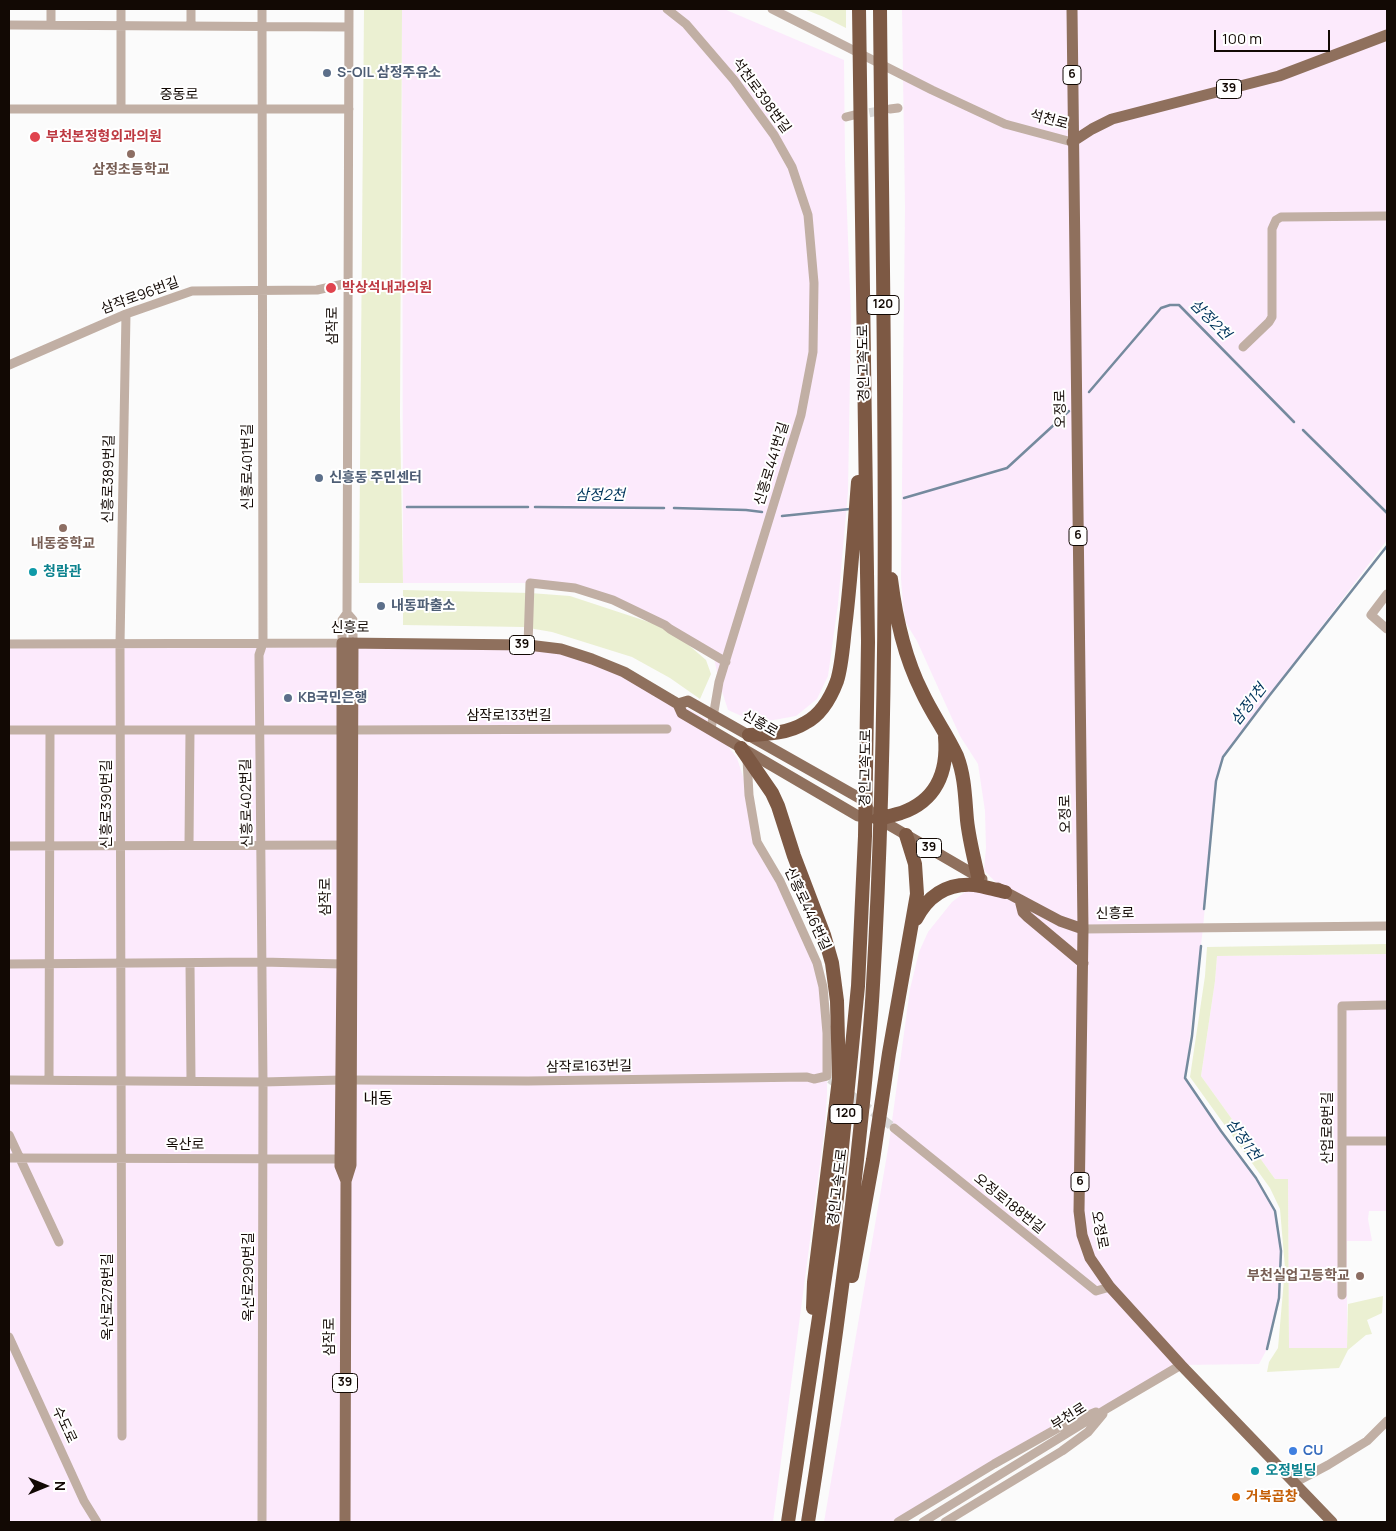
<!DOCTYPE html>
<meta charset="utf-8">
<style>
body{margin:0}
#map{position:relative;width:1396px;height:1531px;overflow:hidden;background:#fbfbfb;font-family:Manrope,sans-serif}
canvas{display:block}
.frame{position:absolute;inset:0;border:10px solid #120904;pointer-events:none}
.north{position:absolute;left:20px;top:1461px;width:50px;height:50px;-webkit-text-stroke:4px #fff;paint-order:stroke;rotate:90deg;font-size:14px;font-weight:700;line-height:20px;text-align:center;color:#120904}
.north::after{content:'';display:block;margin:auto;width:18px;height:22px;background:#120904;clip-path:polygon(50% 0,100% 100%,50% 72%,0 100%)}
.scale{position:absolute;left:1214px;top:30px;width:116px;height:22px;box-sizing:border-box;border:2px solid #120904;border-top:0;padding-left:6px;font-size:15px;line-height:18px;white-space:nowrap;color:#120904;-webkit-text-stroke:4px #fff;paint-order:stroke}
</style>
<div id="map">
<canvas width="1396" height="1531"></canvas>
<div class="frame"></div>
<div class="north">N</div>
<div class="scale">100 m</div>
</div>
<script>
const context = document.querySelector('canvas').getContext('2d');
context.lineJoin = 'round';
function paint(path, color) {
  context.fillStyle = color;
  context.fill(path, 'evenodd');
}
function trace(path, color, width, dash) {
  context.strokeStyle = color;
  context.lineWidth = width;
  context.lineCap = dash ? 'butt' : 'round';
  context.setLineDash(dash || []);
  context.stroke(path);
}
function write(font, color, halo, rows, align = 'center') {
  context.font = font + ' Manrope,"Noto Sans KR",sans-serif';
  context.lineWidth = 4;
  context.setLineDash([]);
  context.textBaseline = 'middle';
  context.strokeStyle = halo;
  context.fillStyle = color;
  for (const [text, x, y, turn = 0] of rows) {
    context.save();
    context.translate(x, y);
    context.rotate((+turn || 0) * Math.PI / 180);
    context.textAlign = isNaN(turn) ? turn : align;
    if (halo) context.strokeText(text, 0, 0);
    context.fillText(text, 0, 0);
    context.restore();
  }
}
paint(new Path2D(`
 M402,9H724L844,60L845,160L851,317L848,491L838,604L828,676L817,699L796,716L757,723L728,710L719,682L714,658L684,636L587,590L530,583H403Z
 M902,9H1387V540L1223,757L1216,781L1203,928L1185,1078L1256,1178L1275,1211L1281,1251L1279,1298L1267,1349L1259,1364L1181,1365L1108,1408L1058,1428L898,1522H824L889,1143L910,989L919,952L928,932L952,902L974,885L1004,891L984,870L986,848L985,811L978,764L960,736L917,641L906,623L903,606L901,579L905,208Z
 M9,644L528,645L624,672L708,720L737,758L749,795L757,842L817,963L827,1076V1095L825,1126L773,1522H9Z
 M1387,954V1211H1369L1368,1219L1372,1241H1347V1348L1289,1349L1288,1180L1275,1179L1201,1076L1215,981L1217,956Z`), '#fceafc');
paint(new Path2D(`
 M364,9H402L400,416L403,583H359Z
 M804,9H846V28L824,17Z
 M403,590L530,593L570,596L670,629L706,660L711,674L700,699L670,678L632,657L552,632L523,627L403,625Z
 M1387,944V954L1217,956L1215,981L1201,1076L1275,1179H1288L1289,1348H1347L1348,1304L1383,1296L1382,1313L1367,1320L1372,1334L1366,1335L1348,1350L1339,1368L1267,1372L1269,1362L1278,1348L1285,1268L1280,1209L1270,1188L1190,1077L1205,976L1207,947Z`), '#ebf0d2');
trace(new Path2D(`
 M1089,392L1161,308L1170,305H1179L1294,422
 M1303,430L1387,513
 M904,498L1007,468L1069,411
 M407,507H528
 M535,507L664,508
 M674,508L746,510L762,512
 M782,516L850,509
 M1204,909L1216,781L1223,757L1269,696L1387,546
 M1201,946L1192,1036L1185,1078L1221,1131L1256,1178L1275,1211L1281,1251L1279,1298L1267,1349`), '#758a9e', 2.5);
trace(new Path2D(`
 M856,115L885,110
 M830,1079L894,1128`), '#d8d7d6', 9, [9, 4.5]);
trace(new Path2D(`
 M121,9V109
 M262,9L263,643L259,655L263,1082L262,1522
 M667,9L686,24L734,80L774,135L792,167L808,215L814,283L813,352L801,415L719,682L711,729
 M772,9L932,90L1005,124L1072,142
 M9,25L349,27
 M51,25V9
 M191,26V9
 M9,109H349
 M890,109L898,108
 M846,117L854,115
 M1243,347L1269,322L1272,317V229L1276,220L1281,217L1387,216
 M9,365L126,314L192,291L317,290L348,283
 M1387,594L1371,615L1387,629
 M347,613L353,620V643
 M9,644L342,643V620L347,613L349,9
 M528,645L530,583L575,588L613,600L665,625L670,629L726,662
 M9,730H341
 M351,730L667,729
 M747,759L749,795L757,842L780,881L817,963L823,987L827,1033V1076
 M189,845L190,730
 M9,846L348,845
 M1083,929L1387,926
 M190,963L191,1081
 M9,964L262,962L342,964
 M9,1080L263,1082L341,1080
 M49,1080L50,730
 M350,1080L528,1081L807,1077L814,1079L827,1076
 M894,1128L1096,1291L1110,1287
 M9,1135L59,1242
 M1342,1141H1387
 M9,1158L346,1159
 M1342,1295V1006L1387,1005
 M9,1337L84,1501L97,1522
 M122,1436L120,644L126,314
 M1294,1483L1328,1465L1367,1441L1387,1421
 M898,1522L994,1464L1058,1428L1096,1412
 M923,1522L1108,1408L1181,1365
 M945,1522L1062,1451L1088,1432L1103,1414`), '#c1afa4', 9);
trace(new Path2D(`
 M1072,9L1083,929L1079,1211L1082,1235L1090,1258L1110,1287L1181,1365L1332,1522
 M1072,142L1092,129L1112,119L1279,76L1387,35
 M678,704L688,701L863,800L872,815L982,879
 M998,888L1060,921L1083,929
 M1020,900L1023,912L1028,917L1083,963
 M346,1181L340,1166L342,964V643L528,645L561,649L592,659L624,672L678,704L682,713L858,816L872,815
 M345,1522L346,1181L351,1165V1159L353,643`), '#8f705d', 11);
trace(new Path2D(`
 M891,579C896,619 904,656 922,692C932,714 947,734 957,756C965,777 965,798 967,820C969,839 974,858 978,876
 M749,735C768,734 789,733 805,723C821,715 831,697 837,681C842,665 843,645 845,628C851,579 854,531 858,482
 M741,748L772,793L778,806L794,856L824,935L832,963L837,1001L839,1079L814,1282L813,1308
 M878,819C886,817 894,815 901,813C936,801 948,772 945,737
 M916,919C928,896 947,883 974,885C984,886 995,890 1005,892
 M852,1276L873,1160L889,1053L917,894L915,864L906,835
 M788,1522L837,1198L858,986L865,836L868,642L859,9
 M808,1522C827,1402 844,1281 857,1160C863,1101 870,1043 873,985C892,660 883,334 880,9`), '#7d5944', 14);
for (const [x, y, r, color] of [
 [327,73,5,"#5c6f8a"],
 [35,137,6,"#e0444e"],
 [131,154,5,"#8d6e63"],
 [331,288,6,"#e0444e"],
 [319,478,5,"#5c6f8a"],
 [63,528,5,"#8d6e63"],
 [33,572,5,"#0f9aa8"],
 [381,606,5,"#5c6f8a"],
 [288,698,5,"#5c6f8a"],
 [1360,1276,5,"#8d6e63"],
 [1293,1451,5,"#3f7fe0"],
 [1255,1471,5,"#0f9aa8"],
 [1236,1497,5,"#e8710a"]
]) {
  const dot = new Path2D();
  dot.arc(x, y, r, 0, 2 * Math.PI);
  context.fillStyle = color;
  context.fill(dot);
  trace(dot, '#fff', 2);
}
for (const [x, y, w] of [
 [1072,75,18],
 [1229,89,25],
 [883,305,32],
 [1078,536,18],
 [522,645,25],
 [929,848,25],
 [846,1114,32],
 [1080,1182,18],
 [345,1383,25]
]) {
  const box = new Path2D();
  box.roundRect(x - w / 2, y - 9.5, w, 19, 4);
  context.fillStyle = '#fff';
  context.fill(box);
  trace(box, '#120904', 1);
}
write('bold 12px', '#120904', null, [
 ["6",1072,75],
 ["39",1229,89],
 ["120",883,305],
 ["6",1078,536],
 ["39",522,645],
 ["39",929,848],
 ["120",846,1114],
 ["6",1080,1182],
 ["39",345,1383]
]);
write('bold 14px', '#4e5e75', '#fff', [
 ["S-OIL 삼정주유소",337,73],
 ["신흥동 주민센터",329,478],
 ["내동파출소",391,606],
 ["KB국민은행",298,698]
], 'left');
write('14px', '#120904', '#fff', [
 ["중동로",179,95],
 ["석천로398번길",761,96,54],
 ["석천로",1049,120,15],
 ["삼작로96번길",140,296,-20],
 ["삼작로",333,326,-90],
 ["경인고속도로",864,363,-91],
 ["오정로",1061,409,-91],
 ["신흥로441번길",772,464,-73],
 ["신흥로401번길",248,467,-90],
 ["신흥로389번길",109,479,-89],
 ["신흥로",350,628],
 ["삼작로133번길",509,716],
 ["신흥로",760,724,30],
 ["경인고속도로",866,768,-89],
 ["신흥로402번길",247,803,-91],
 ["신흥로390번길",107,804,-90],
 ["오정로",1066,814,-91],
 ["삼작로",326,897,-90],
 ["신흥로446번길",807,909,65],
 ["신흥로",1115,914,-1],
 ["삼작로163번길",589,1067,-1],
 ["산업로8번길",1328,1128,-90],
 ["옥산로",185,1145],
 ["경인고속도로",838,1187,-83],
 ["오정로188번길",1009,1204,39],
 ["오정로",1099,1230,79],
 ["옥산로290번길",249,1277,-90],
 ["옥산로278번길",108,1297,-90],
 ["삼작로",330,1337,-90],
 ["부천로",1069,1417,-32],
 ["수도로",64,1425,65]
]);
write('bold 14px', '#be3a42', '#fff', [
 ["부천본정형외과의원",46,137],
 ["박상석내과의원",342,288]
], 'left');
write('bold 14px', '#785e54', '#fff', [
 ["삼정초등학교",131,170],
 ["내동중학교",63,544],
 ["부천실업고등학교",1350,1276,"right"]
]);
write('bold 14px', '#0d838f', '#fff', [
 ["청람관",43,572],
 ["오정빌딩",1265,1471]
], 'left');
write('bold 14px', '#366cbe', '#fff', [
 ["CU",1303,1451]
], 'left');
write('bold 14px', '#c56008', '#fff', [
 ["거북곱창",1246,1497]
], 'left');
write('italic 15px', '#00355c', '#fff', [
 ["삼정2천",1210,320,45],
 ["삼정2천",600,496],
 ["삼정1천",1249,705,-52],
 ["삼정1천",1243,1140,54]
]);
write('16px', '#120904', '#fff', [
 ["내동",378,1100]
]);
</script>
